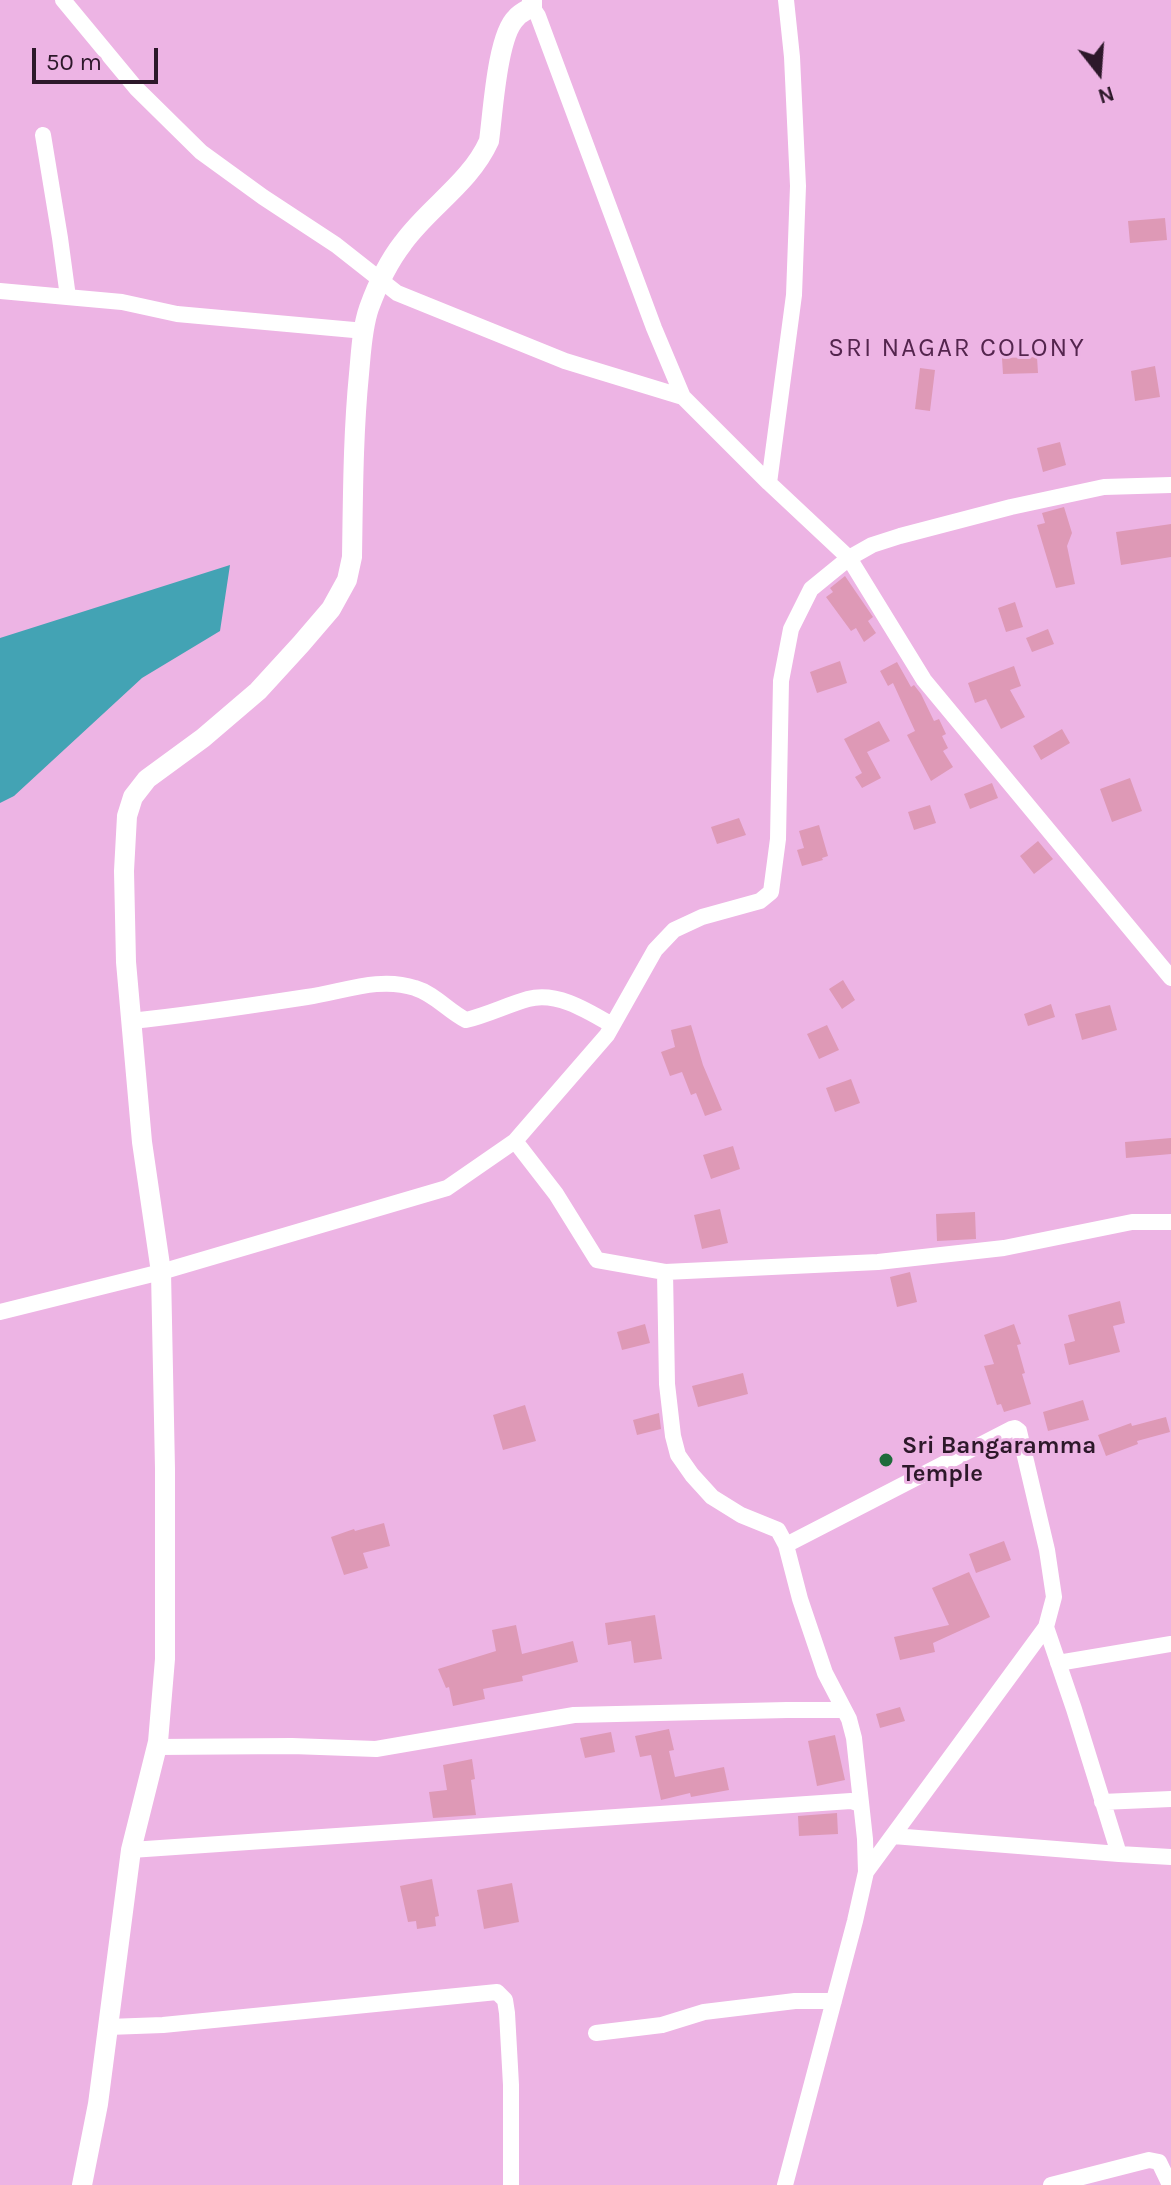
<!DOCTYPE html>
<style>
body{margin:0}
#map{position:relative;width:1171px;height:2185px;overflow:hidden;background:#edb4e4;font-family:Karla,sans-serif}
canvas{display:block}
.north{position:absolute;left:1059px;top:32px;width:80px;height:80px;-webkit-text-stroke:6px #edb4e4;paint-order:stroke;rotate:163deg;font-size:22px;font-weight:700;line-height:32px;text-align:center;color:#2d182a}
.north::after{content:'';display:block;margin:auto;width:28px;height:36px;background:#2d182a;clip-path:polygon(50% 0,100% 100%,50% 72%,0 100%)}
.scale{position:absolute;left:32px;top:48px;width:126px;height:36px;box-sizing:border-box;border:4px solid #2d182a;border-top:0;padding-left:10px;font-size:24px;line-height:28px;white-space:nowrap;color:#2d182a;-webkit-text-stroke:6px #edb4e4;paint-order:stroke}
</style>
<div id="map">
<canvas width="1171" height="2185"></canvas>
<div class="north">N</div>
<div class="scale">50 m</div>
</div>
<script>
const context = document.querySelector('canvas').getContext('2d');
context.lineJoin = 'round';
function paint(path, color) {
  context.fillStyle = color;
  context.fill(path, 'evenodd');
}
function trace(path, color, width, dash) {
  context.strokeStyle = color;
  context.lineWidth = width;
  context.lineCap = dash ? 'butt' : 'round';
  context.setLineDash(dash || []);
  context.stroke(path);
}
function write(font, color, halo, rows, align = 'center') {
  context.font = font + ' Karla,sans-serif';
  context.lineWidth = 6;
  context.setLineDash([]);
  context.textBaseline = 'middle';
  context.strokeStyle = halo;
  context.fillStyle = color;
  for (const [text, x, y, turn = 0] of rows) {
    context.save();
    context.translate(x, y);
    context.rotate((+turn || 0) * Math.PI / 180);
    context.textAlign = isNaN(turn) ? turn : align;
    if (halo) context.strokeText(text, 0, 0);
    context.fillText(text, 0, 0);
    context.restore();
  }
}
paint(new Path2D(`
 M230,565L220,631L142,678L14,796L0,803V638Z`), '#43a3b4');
paint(new Path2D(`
 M1165,218L1167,240L1130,243L1128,221Z
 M1037,357L1038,373L1003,374L1002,358Z
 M1155,366L1160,397L1135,401L1131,371Z
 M920,368L935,370L930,411L915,409Z
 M1060,442L1066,465L1043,472L1037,448Z
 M1064,507L1072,533L1067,546L1075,584L1056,588L1037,525L1045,523L1042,513Z
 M1171,524V557L1121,565L1116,532Z
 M845,576L873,617L868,621L876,633L864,642L856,628L851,631L826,597L833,592L830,588Z
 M1015,602L1023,627L1006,632L998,608Z
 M1048,629L1054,644L1032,652L1026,638Z
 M840,661L847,683L817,693L810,672Z
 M897,662L911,687L914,685L921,694L934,721L939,719L946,734L942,736L948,748L943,751L953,767L931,781L907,735L915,731L893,683L888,686L880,671Z
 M1014,666L1021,686L1010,690L1025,717L1001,729L986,699L975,703L968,683Z
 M879,721L890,741L867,752L881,778L862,788L855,777L862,773L844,739Z
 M1062,729L1070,743L1041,760L1033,746Z
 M1130,778L1142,811L1112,822L1100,789Z
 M992,783L998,798L970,809L964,794Z
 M930,805L936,823L914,830L908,812Z
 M739,818L746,835L717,844L711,827Z
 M819,825L828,856L822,858L823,860L802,866L797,850L804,848L799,831Z
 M1038,841L1053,859L1034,874L1020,856Z
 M843,980L855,1000L842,1009L829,989Z
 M1051,1004L1055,1017L1028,1026L1024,1014Z
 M1110,1005L1117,1030L1082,1040L1075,1014Z
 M691,1025L703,1065L722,1110L705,1116L696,1093L691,1095L682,1072L670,1076L661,1052L675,1047L671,1030Z
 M827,1025L839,1050L819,1059L807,1034Z
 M851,1079L860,1103L835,1112L826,1088Z
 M1171,1138V1154L1126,1158L1125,1142Z
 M733,1146L740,1169L711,1179L703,1155Z
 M720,1209L728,1243L702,1249L694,1215Z
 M975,1212L976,1239L937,1241L936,1214Z
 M910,1272L917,1302L897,1307L890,1277Z
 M1120,1301L1125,1323L1113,1326L1120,1352L1069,1365L1064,1344L1075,1341L1068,1315Z
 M645,1324L650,1343L622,1350L617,1332Z
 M1014,1324L1021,1344L1017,1345L1025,1373L1022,1374L1031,1404L1004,1412L1001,1404L997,1405L984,1366L994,1364L984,1335Z
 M743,1373L748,1394L698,1407L692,1386Z
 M1083,1400L1089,1420L1048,1431L1043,1412Z
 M525,1405L536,1441L503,1450L493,1415Z
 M659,1413L661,1429L637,1435L633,1420Z
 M1166,1417L1170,1432L1137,1441L1138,1444L1106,1456L1098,1435L1131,1423L1132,1426Z
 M384,1523L390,1546L363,1553L368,1568L344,1575L331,1537L354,1529L355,1531Z
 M1004,1541L1011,1560L976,1573L969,1554Z
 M969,1572L990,1617L933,1643L935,1652L900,1660L894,1637L949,1625L932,1588Z
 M655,1615L662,1659L634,1663L631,1641L608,1645L605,1623Z
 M516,1625L522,1654L573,1641L578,1662L522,1676L523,1681L483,1689L485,1699L453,1706L449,1687L446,1688L438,1669L496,1651L492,1630Z
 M900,1707L905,1721L880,1728L876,1714Z
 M669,1729L674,1750L669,1751L675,1777L724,1767L729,1790L691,1797L690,1793L661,1800L651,1755L640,1757L635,1736Z
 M611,1732L615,1752L585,1758L580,1738Z
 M835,1735L845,1780L817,1786L808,1741Z
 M472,1759L475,1779L471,1780L476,1815L433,1818L429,1792L447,1790L443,1765Z
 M837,1813L838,1834L799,1836L798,1816Z
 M432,1879L439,1916L435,1917L436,1926L417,1929L416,1921L408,1922L400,1886Z
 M512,1883L519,1922L484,1929L477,1890Z`), '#de99b6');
trace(new Path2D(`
 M63,0L136,88L201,152L263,197L336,245L397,293L565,361L683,397
 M532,7L538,16L654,328L683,397L769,483L849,558L924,680L1171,978
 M43,135L60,238L68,297
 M0,291L122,302L177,314L365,331
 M769,483L794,295L798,186L792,57L786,0
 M131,1021C190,1015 248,1006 307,997C343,992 379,976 415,988C435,994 448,1011 466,1020C487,1015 507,1005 528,999C557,991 588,1011 612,1025
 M515,1141L556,1194L597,1260L665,1272L878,1262L1004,1248L1132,1222H1171
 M665,1272L667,1384L673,1436L678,1455L692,1475L712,1497L741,1515L778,1530L786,1545L800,1599L825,1673L849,1719L854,1738L865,1839L866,1872L855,1921L785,2185
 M0,1312L161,1272L447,1188L515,1141L607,1035L655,950L674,930L702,917L760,901L771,892L778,839L781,681L791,629L811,589L849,558L872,545L900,536L1011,507L1104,487L1171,485
 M786,1545L1011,1429L1015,1428L1019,1431L1047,1550L1054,1597L1046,1627L1074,1709L1119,1854L893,1836
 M1058,1663L1171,1644
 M157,1747L292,1746L376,1749L574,1715L787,1710H844
 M1102,1802L1171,1799
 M131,1850L851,1801L860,1804
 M1119,1854L1171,1857
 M866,1872L1046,1627
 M108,2027L163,2025L497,1992L505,2000L507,2013L511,2085V2185
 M596,2033L662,2025L704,2012L795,2001H834
 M1051,2185L1149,2160L1159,2162L1170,2185`), '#fff', 16);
trace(new Path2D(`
 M82,2185L98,2104L131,1850L158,1742L165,1659V1469L161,1272L142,1142L126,962L124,871L127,816L133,797L147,779L203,738L258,691L301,644L331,609L347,580L352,557C353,496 353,435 359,374C361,353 362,328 369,308C377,286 389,261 403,243C429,207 470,183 489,141C493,113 497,36 516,18C520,13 527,10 532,7V0`), '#fff', 20);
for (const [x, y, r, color] of [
 [886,1460,8,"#1e6b3b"]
]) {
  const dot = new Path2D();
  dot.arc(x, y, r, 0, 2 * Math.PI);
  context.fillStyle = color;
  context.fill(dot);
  trace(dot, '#edb4e4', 3);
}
write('bold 24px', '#2d182a', '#edb4e4', [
 ["Sri Bangaramma",902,1446],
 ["Temple",902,1474]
], 'left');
context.letterSpacing = '2px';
write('26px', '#54254e', '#edb4e4', [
 ["SRI NAGAR COLONY",957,349]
]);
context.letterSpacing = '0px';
</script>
